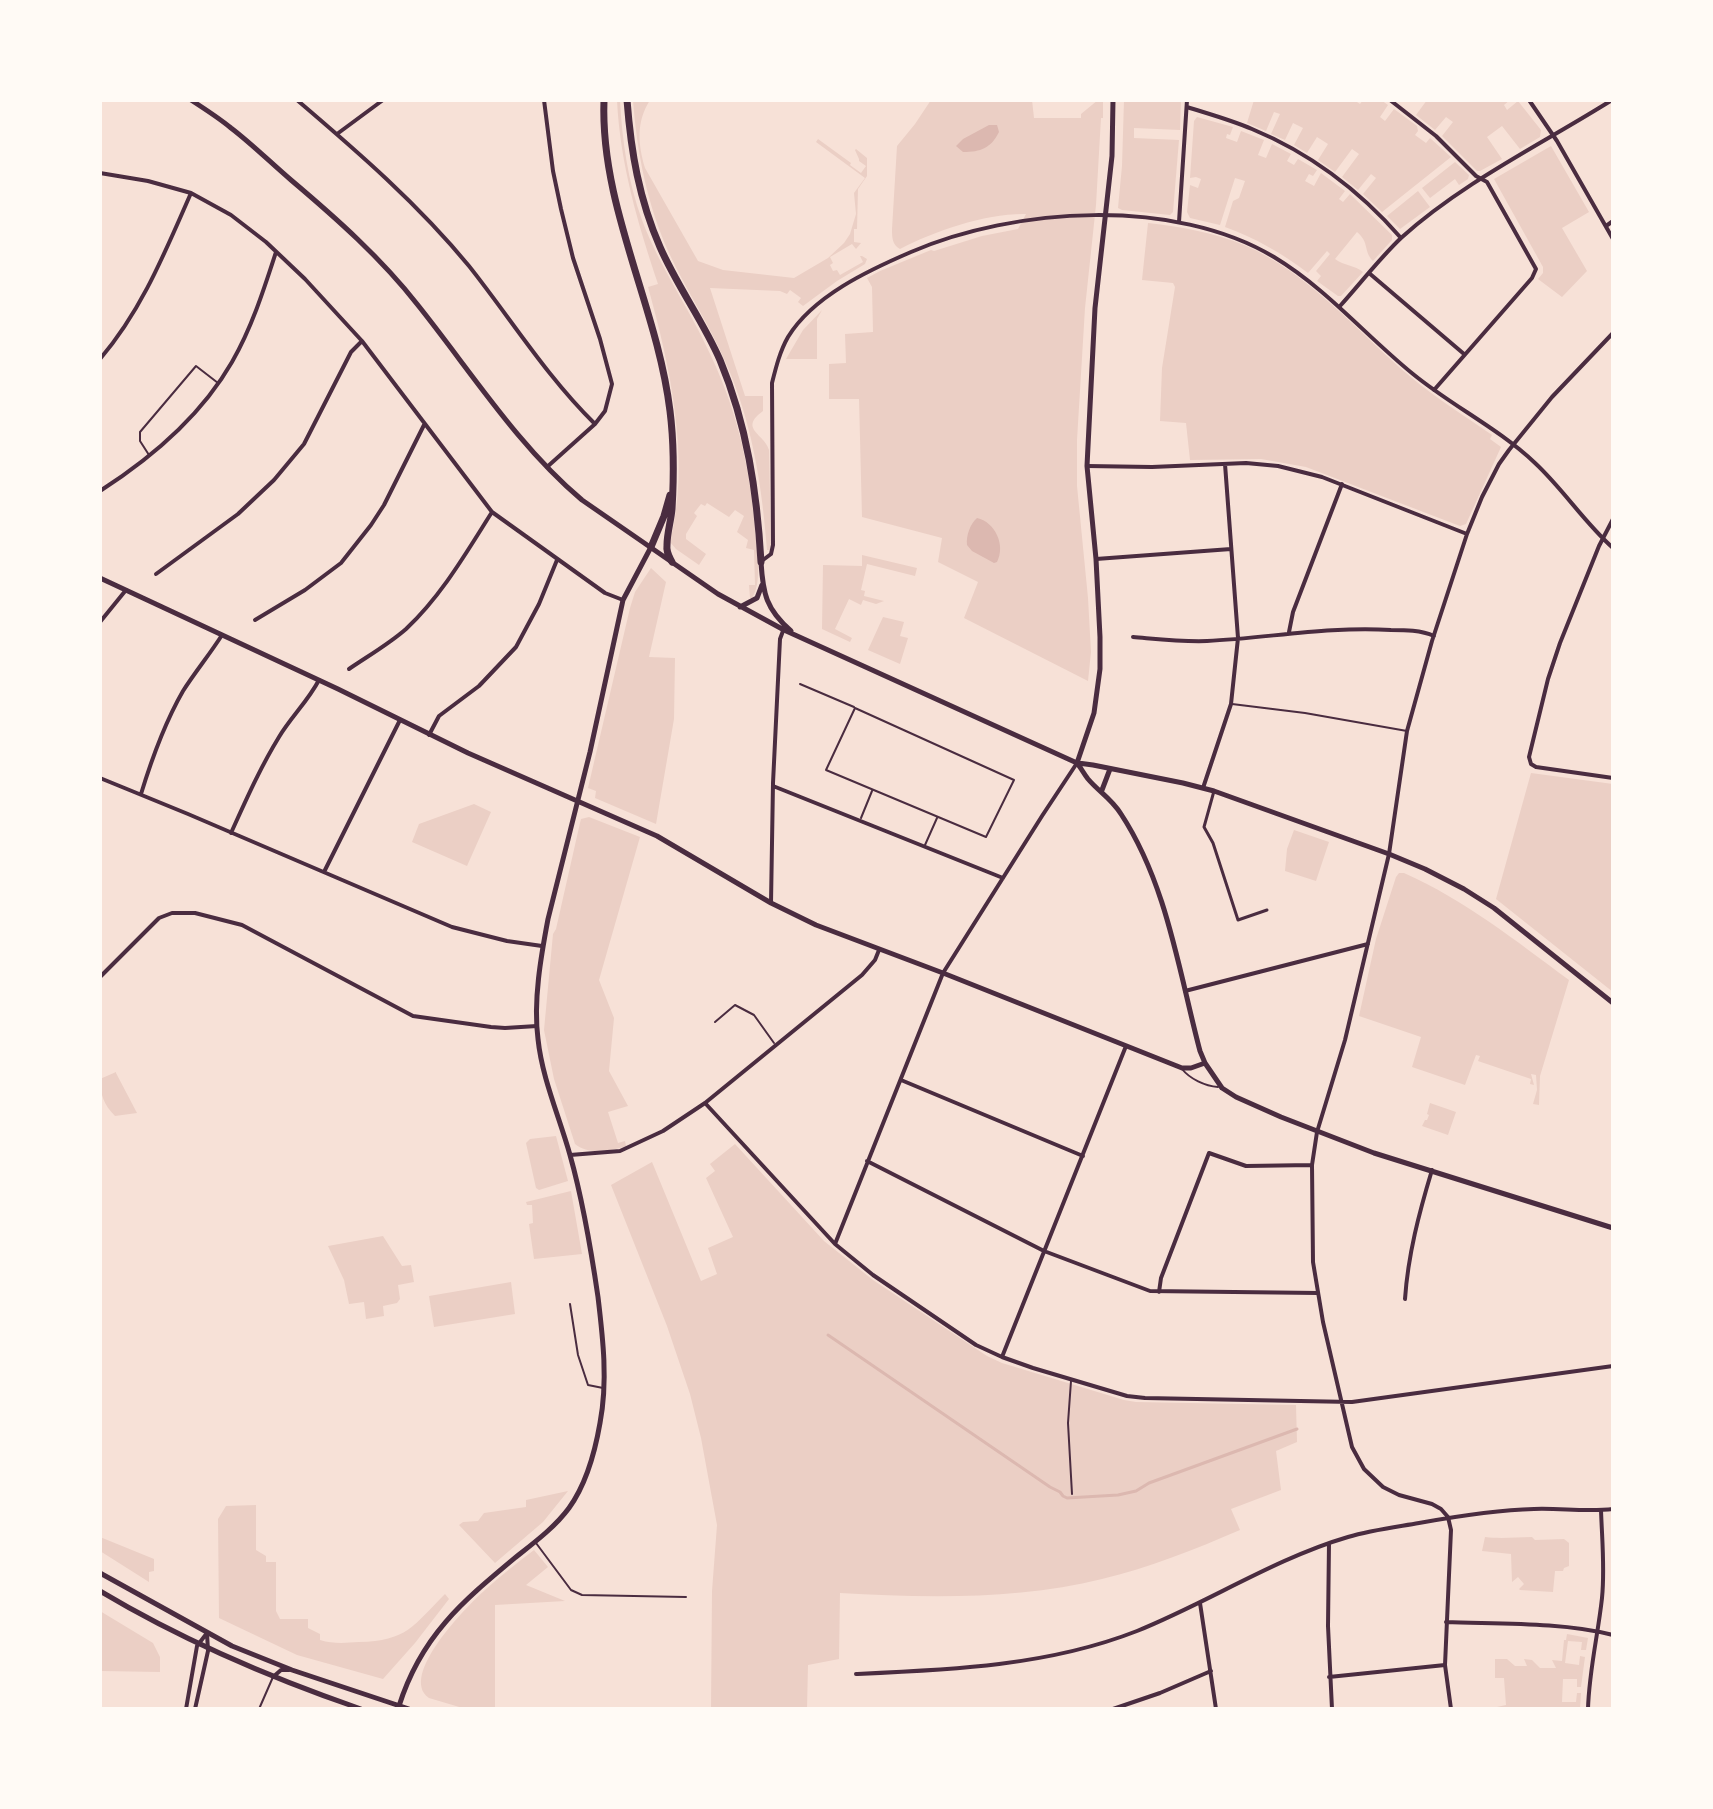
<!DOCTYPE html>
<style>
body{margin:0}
#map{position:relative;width:1713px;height:1809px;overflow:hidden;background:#f7e1d7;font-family:Arial,sans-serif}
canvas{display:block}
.frame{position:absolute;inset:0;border:102px solid #fffaf5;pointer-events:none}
</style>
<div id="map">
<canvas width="1713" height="1809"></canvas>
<div class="frame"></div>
</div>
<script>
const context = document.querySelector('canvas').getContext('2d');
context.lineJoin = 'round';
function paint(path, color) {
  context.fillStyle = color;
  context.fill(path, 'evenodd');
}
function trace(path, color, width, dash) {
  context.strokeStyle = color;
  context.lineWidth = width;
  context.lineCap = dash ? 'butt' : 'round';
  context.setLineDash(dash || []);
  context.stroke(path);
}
paint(new Path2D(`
 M617,100H620C622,140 628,182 642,220C660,268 690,309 711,356C739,415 751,474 756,539C757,557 762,583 752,598H750L749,585H755L754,550L746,548L748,540L737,532L744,516L735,510L729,517L707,503L705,506L701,504L694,513L697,516L686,534V539L706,554L699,565L676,549L670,542C691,460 670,366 648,287L658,284C638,224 620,164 617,100Z
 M633,100H650C636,122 638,144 645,168L698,261L723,270L794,278L828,258L844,243L850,234L856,214L854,193L865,178L816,142L818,139L851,163L850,165L861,173L866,166L859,161V159L855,150L856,149L867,158V176L858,189L857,229H854V242L861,243L856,249L852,244L830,257L833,263L830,265L833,271L837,270L840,275L863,262L860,256H862L867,259L865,264L837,281L803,306L798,302L801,298L790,290L787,294L780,291L710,288L745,396H763V411C738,429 765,434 769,450L771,547L770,550H767C762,485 752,421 725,361C709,324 686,290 669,253C647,204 637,153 633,100Z
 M931,100H1032L1034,118H1081V114L1098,100H1103V118H1101L1096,205L1085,308L1077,440V486L1088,598L1091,652L1088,681L964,618L978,582L938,562L942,538L862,517L859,399H829V364L846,363L845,334L873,332L872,287L867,278L880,271L931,250L934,251L982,236L1018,229L1026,214C987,213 934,231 900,249C892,245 892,237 892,229L897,146L915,124Z
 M1124,100H1181L1180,130L1134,128V138L1179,140L1173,212L1170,215L1122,210L1118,208L1122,166Z
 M1254,100H1354L1360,104L1363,100H1381L1388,105L1380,117L1385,121L1394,109L1417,126L1418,131L1415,135L1426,143L1430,138L1451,157L1382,212L1363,194L1376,178L1371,174L1358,190L1342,177L1359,154L1352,149L1335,172L1318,160L1328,144L1317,137L1307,153L1294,145L1303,128L1293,123L1285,140L1271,134L1280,114L1274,112L1266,131L1247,123Z
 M1427,100H1510L1504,105L1507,110L1518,101L1541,130L1540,137L1520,149L1502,126L1487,137L1502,159L1480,171H1477L1442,136L1453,122L1446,117L1435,130L1416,115Z
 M1197,117L1233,127L1230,135L1227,134L1226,138L1237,142L1241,131L1264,140L1258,155L1266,158L1272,144L1291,154L1287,161L1294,165L1298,159L1317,170L1313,176L1309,174L1305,181L1314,186L1321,173L1345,191L1339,199L1343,202L1350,194L1392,235V240L1373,261C1363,251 1370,243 1357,232L1335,259C1344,266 1355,265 1363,272L1341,296H1338L1317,281L1321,276L1316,271L1330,254L1327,251L1308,273C1282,253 1255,238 1225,227L1233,201L1239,198L1245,181L1235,178L1220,225L1190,218L1187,212L1190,185L1198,188L1201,179L1196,177L1190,178L1194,121Z
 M1551,146L1589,212L1562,228L1587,271L1562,297L1538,279L1543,273V267L1494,179Z
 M1455,162L1469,175L1468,179L1459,185L1455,179L1430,198L1422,188Z
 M1418,191L1430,207L1400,229L1387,216Z
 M1148,223C1181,227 1213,232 1244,245C1310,273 1358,333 1412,378C1437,399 1465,416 1492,435L1490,439L1501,447L1466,524L1460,526L1306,467L1261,459L1190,460L1186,423L1160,421L1162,368L1175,287L1173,283L1142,280Z
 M822,310L817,319V359H786L803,330Z
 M862,555L917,568L915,576L867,564L861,590L865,591L864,596L884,601L876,604L863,600L861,605L849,599L835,629L852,638L850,642L822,629L823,565L862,566Z
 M651,568L666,582L649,657L675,658L674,719L656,824L595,798L596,791L588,788L630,608L635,592Z
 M883,617L904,622L900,636L908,638L900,664L868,650Z
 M1531,773L1613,784V992L1496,899Z
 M474,804L491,812L467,866L412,842L419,824Z
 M589,817L640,837L599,980L614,1018L609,1071L628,1106L608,1112L618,1143L625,1141L626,1146C611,1151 588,1155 575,1144L554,1079L544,1030L553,934L556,929L580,823L581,819Z
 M1294,830L1329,842L1316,881L1285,871L1287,849Z
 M1399,873H1404C1465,900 1516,941 1569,980L1540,1076L1539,1105L1533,1104L1537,1090L1536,1075L1531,1074L1534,1085L1530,1084L1531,1079L1478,1061L1480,1056L1476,1055L1465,1085L1412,1067L1421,1037L1359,1016L1376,939L1396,877Z
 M116,1072V1073L137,1113L115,1116C104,1105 100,1094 100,1079Z
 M1430,1103L1456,1112L1448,1135L1422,1126L1425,1120H1427L1429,1115L1427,1114Z
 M556,1136L568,1181L539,1190L536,1188L526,1143L530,1139Z
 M735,1144L824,1241L873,1280L987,1356L1002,1363L1124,1400L1136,1402L1296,1405L1297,1442L1276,1451L1281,1490L1231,1509L1240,1530C1196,1549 1148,1568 1102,1579C1019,1600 924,1598 840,1593L839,1659L808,1665L807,1709H711L712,1591L717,1525L701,1438L690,1394L667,1326L611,1185L652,1162L701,1281L717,1274L708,1248L733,1237L706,1178L715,1171L710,1164Z
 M571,1191L582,1254L534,1259L529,1224L533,1223L532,1205H527L526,1202Z
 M383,1236L402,1266L411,1265L414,1282L398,1285L400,1299L397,1303L383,1306L384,1316L366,1319L364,1302L349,1304L344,1280L328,1246Z
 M511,1282L515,1314L434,1327L429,1296Z
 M568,1491L543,1522L495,1563L459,1525L463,1522L478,1521L484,1513L526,1507V1500Z
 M256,1505V1550L266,1556V1562H276V1611L280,1619H308V1628L320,1634V1640C333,1644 345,1643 359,1642C407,1641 413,1626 445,1594L449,1599L415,1643L383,1679L297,1655L219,1618L218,1519L226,1506Z
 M100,1537L154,1559V1571L149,1572V1582L100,1551Z
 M1485,1537C1502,1539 1516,1537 1532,1537L1535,1540L1564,1539L1569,1543V1566L1564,1568L1563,1571H1555L1553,1592L1520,1590L1519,1589L1524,1584L1518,1577L1512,1582L1511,1554L1482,1551Z
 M534,1550L548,1567L526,1585L565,1601L495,1605V1709H466L429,1698C398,1676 467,1606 485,1590C500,1576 517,1563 534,1550Z
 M100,1611L153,1643L160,1657V1672L101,1671Z
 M1567,1634L1588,1638L1586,1650H1581L1582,1642L1568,1641L1565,1663L1579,1665L1580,1656L1585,1657L1581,1687H1577V1679H1563L1562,1702H1576L1577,1693H1581L1580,1709H1497V1707L1506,1705L1504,1678H1495V1659H1507L1515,1666H1527L1524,1659L1532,1660L1540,1668H1556L1552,1660L1562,1661L1564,1640H1566Z`), '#ebcfc5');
paint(new Path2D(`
 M989,125H997L999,132C991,148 981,152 963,152L956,146L963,139Z
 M977,518C995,522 1006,545 997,562L994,563L972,551L967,545C966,536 970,524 977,518Z`), '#dcb8b0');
trace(new Path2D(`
 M828,1335L1050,1487L1060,1492L1063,1496L1067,1498L1118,1495L1136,1491L1149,1483L1297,1429`), '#dcb8b0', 3);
trace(new Path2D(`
 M149,455L140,441V432L196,366L218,383
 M800,684L854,707
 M1232,704L1305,713L1407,731
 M855,708L1014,780L986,837L826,770Z
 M861,818L872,791
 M925,845L937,818
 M715,1022L735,1005L754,1015L774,1043
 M1182,1069C1190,1079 1205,1086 1218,1087
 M570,1304L578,1355L588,1385L603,1388
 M1071,1381L1068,1423L1072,1494
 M536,1543L571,1590L582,1595L686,1597
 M259,1709L273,1677`), '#4a2c40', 2);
trace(new Path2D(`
 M1214,791L1204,827L1213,843L1238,920L1267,910`), '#4a2c40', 3);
trace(new Path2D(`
 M297,100C358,152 418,204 469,266C511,319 547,377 595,424
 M544,100L553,171L561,209L573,258L600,339L612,384L605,411L595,424L547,467
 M1390,100L1436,136L1476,176L1487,182L1536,269L1532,278L1434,390
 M1529,100L1557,141L1613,239
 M1187,107C1209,114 1231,120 1252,129C1310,153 1361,192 1401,238
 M337,134L383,100
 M100,173L148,181L191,193L231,215L266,242L305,279L362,341L492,512L605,593L623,600
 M1179,222L1187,100
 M1606,226L1613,221
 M1369,273L1464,354
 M1340,306C1360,284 1379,259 1401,238C1463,182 1542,144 1612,100
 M100,359C142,310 165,252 191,193
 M1087,466L1152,467L1246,463L1278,466L1322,477L1467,534
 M100,491C153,457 201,416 232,362C252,327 264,289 276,252
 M1613,519L1599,546L1560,643L1548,679L1529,757L1531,764L1536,767L1613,778
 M1096,559L1231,549
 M763,560L771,554L773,545L772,383C776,367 780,351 788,337C813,296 869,270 911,252C1015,207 1174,197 1274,257C1327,289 1366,336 1413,374C1452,406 1498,428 1535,463C1563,489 1584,522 1613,548
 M156,574L238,514L274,480L304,444L351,352L362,341
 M255,620L305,590L341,563L371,525L384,505L424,425
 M100,622L126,590
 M1289,632L1293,612L1342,484
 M1133,637C1157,639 1182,642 1207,641C1269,638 1329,626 1391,630C1405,630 1421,630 1434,636
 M349,669C368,656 389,644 406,629C442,595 466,553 492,512
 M429,735L439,716L479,686L516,647L539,604L557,560
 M100,778L188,814L452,927L507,941L542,946
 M773,786L1003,878
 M1203,788L1231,704L1238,638L1225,464
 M141,794C152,758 164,724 183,691C195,672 210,654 222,635
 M231,833C246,800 260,768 279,737C291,717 308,701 319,680
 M324,872L400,720
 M771,903L773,783L780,639L783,631
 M100,977L159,918L172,913H195L242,925L413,1016L491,1027L505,1028L537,1026
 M1185,991L1368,944
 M901,1080L1083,1156
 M705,1103L835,1244L873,1275L976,1345L1002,1357L1033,1368L1127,1396L1145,1398L1352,1402L1613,1366
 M570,1155L620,1151L663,1131L705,1103L862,975L875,960L879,950
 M867,1161L1044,1251L1150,1291L1318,1293
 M835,1244L943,973L1042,816L1077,763
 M1159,1292L1161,1278L1209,1153L1246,1166L1312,1165
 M1405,1299C1408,1255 1419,1213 1432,1170
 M1002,1357L1126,1046
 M1448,1517L1441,1509L1432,1504L1399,1495L1383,1487L1364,1469L1352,1447L1323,1322L1313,1262L1312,1165L1317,1132L1345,1040L1389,854L1407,731L1432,641L1467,534L1482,497L1499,464L1509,450L1552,397L1613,333
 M1448,1517L1451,1530L1445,1665L1451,1709
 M1329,1543L1328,1626L1332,1709
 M1200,1603L1216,1709
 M1446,1622C1498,1624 1563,1622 1613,1635
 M856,1674C950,1670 1048,1666 1137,1631C1207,1603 1276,1558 1348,1537C1371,1530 1396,1527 1419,1523C1458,1516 1495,1510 1534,1509C1560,1508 1587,1512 1613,1509
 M273,1677L281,1670H289
 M1329,1677L1445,1665
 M186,1709L197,1646L207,1633
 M195,1709L208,1651L207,1633
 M1113,1709L1160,1693L1211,1671
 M1588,1709C1589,1671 1598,1635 1602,1598C1605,1568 1602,1540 1601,1510`), '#4a2c40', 4);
trace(new Path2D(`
 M191,100C205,109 219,118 231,128C252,144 271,163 291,180C336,218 381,258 417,304C470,370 517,445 582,500L718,594L784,630L1077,763C1081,768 1084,774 1088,779C1099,792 1111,798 1121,814C1167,884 1179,972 1200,1051L1205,1063L1222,1088L1236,1097L1281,1117L1374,1153L1613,1228
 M761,562C763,594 766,609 791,631
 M100,578L338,689L468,753L657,836L771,903L816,925L943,973L1182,1068H1191L1205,1063
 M740,607L757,598L762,585
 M1077,763L1094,713L1100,669V637L1096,559L1087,466L1095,308L1112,156L1113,100
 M1078,763L1093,765L1183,783L1214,791L1389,854L1425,869L1464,889L1494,908L1613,1003
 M1102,790L1110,769
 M100,1573L232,1646L292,1670L409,1709
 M100,1591C182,1640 271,1678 361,1709
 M399,1706C421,1636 462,1602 516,1557C535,1542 555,1527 569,1508C587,1483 595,1452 600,1423C608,1381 603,1339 598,1297C591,1249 583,1201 570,1155C559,1116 542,1078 538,1039C533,1001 541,956 548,919L590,752L623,600L651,547`), '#4a2c40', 5);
trace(new Path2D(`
 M604,100C600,207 657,305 670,411C674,443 674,476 672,509C671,521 667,533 667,545C666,552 669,556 672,562
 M627,100C631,152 639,199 660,247C677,286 703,321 720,360C747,425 757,492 761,562
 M651,547L664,516L670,495`), '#4a2c40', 7);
</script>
